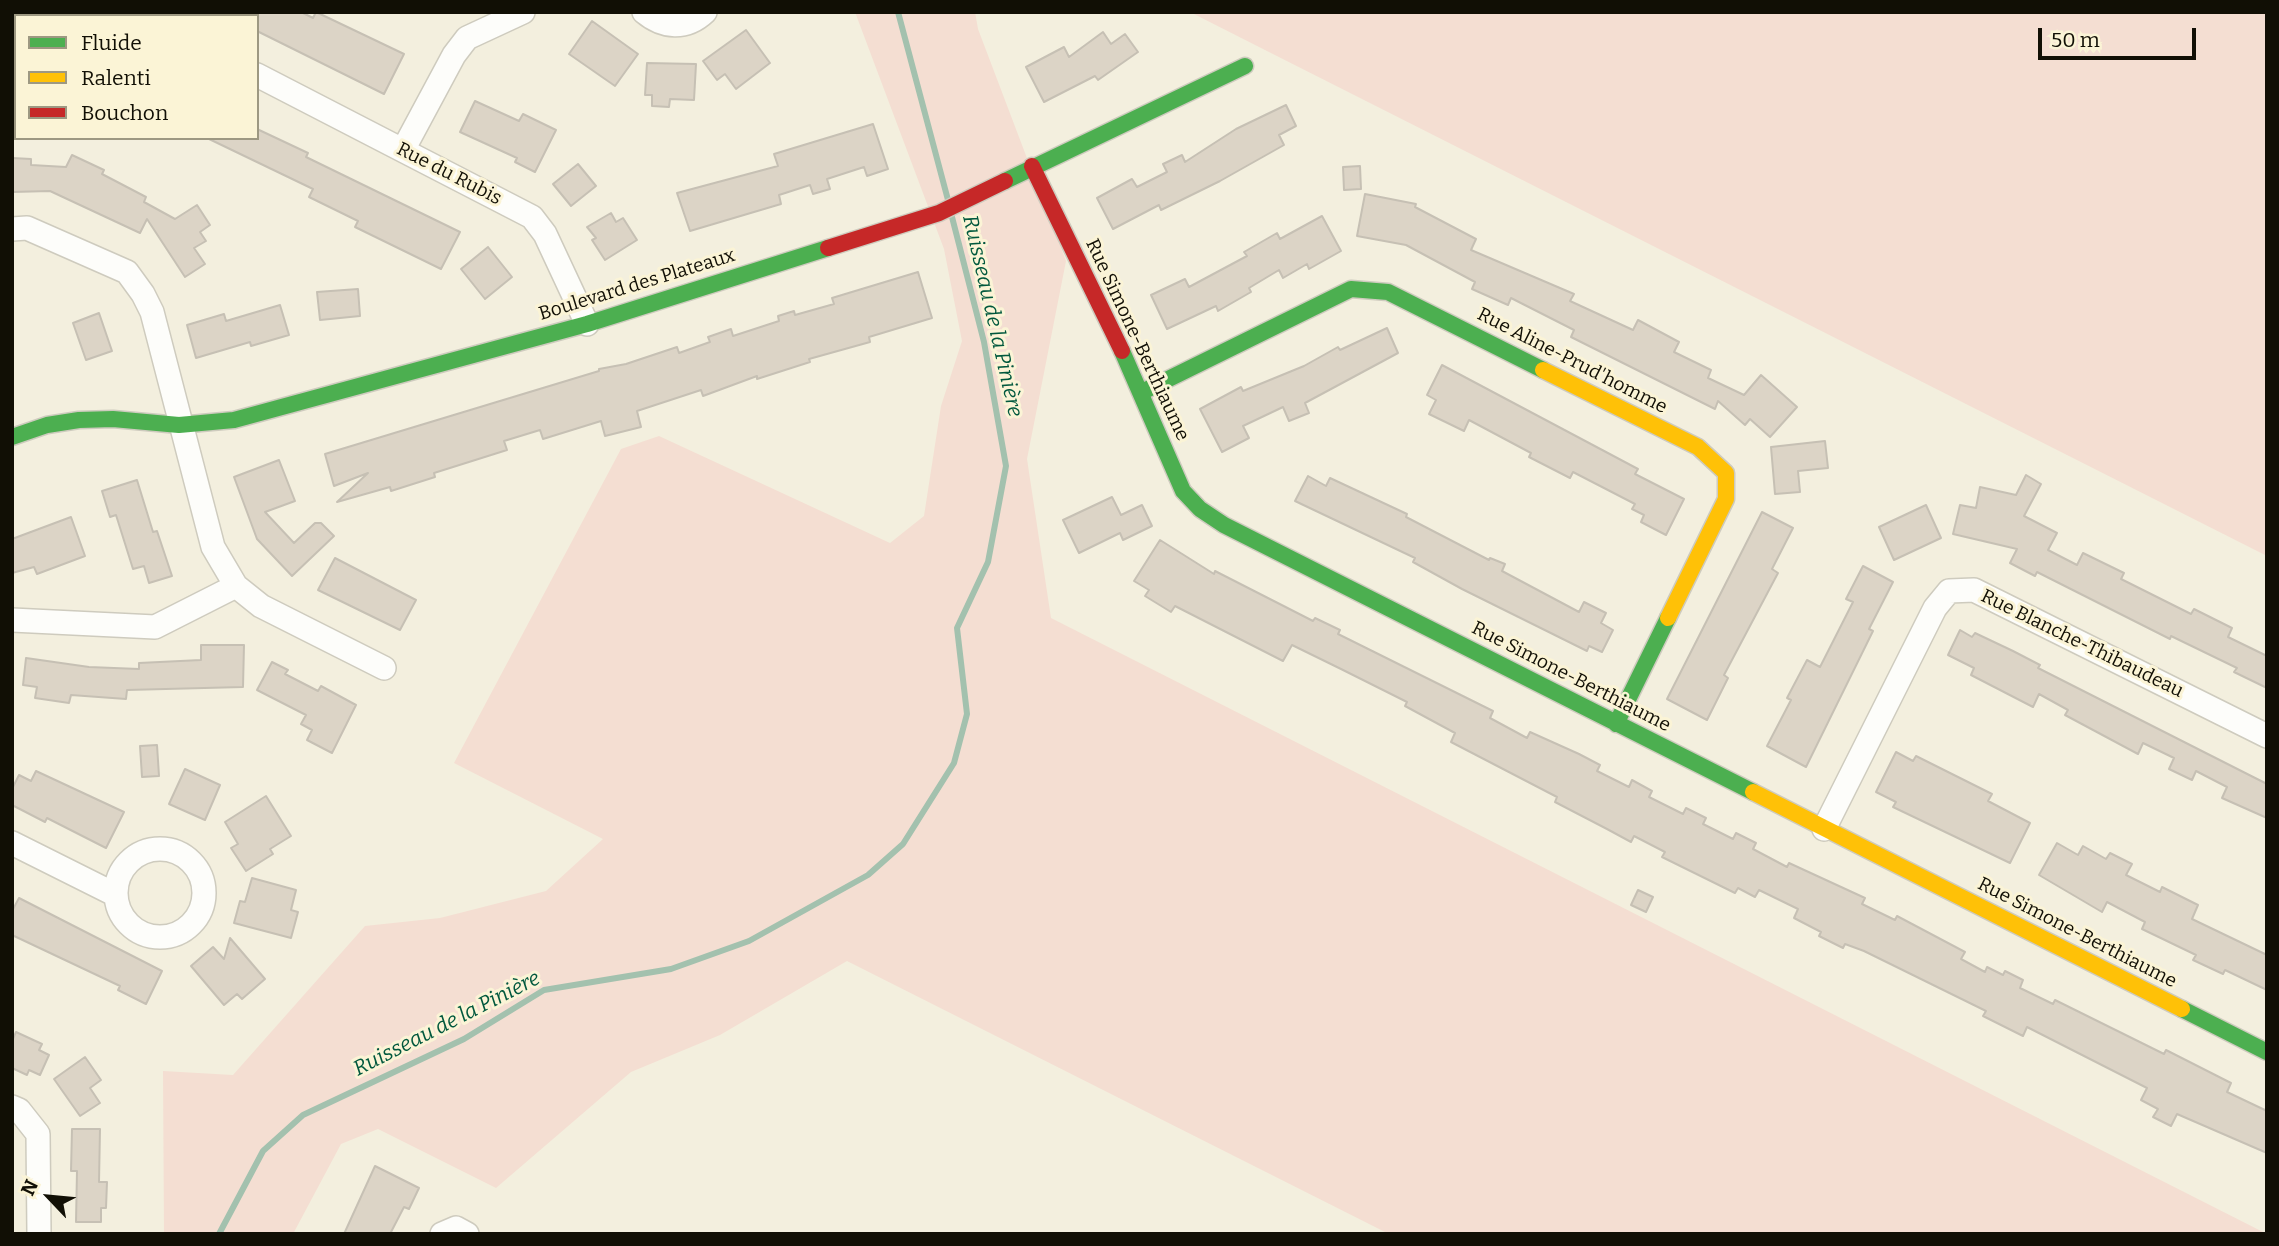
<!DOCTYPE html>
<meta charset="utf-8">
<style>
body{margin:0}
#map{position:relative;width:2279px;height:1246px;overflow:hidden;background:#f3efde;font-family:Bitter,serif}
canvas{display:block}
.frame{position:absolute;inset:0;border:14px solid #110f05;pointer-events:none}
.legend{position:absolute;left:14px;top:14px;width:245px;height:126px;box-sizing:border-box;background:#fbf4d6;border:2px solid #9d9882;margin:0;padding:9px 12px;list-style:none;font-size:21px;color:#110f05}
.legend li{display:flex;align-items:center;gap:14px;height:35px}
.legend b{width:35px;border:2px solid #9d9882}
.north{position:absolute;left:14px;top:1162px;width:70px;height:70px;-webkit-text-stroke:5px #fbf4d6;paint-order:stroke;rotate:296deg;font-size:19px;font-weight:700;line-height:28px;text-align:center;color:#110f05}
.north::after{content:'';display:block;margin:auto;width:24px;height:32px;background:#110f05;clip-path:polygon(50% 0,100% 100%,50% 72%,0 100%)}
.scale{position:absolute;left:2038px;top:28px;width:158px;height:32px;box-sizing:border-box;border:4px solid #110f05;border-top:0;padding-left:9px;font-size:21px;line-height:24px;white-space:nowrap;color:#110f05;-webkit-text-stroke:5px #fbf4d6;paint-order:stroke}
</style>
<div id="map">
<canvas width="2279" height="1246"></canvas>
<div class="frame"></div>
<ul class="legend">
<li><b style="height:9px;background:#4caf50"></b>Fluide</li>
<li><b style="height:9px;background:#ffc107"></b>Ralenti</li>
<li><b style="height:9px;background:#c62828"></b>Bouchon</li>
</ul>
<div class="north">N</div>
<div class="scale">50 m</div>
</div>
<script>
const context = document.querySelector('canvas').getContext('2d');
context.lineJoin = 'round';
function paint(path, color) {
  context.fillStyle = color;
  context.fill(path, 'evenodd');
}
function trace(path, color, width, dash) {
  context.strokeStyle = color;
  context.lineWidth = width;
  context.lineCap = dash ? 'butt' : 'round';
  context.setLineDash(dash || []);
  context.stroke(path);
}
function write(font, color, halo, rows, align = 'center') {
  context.font = font + ' Bitter,serif';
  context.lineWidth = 6;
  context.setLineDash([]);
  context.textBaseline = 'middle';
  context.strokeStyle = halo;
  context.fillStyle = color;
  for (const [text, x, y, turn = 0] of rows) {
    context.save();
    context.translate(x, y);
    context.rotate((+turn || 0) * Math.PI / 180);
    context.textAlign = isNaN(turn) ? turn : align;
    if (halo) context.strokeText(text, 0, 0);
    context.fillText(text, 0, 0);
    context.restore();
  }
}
paint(new Path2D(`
 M855,12H975L978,29L1066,261L1027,459L1051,618L2267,1234H1389L847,961L720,1035L631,1072L496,1188L378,1129L341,1144L293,1234H164L163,1071L233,1075L365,926L440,918L546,891L603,839L454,763L621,449L659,436L890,543L924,516L941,406L962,341L944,249Z
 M1190,12H2267V556L1265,50Z`), '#f4ded2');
trace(new Path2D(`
 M898,12L948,200
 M219,1234L263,1151L303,1115L464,1039L544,990L671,969L749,941L868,875L903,844L954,763L967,714L957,628L988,562L1006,466L984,342L952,217`), '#a3c1ae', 6);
const building = new Path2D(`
 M257,12H301L313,18L316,12L404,54L384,94L257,31Z
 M592,21L638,54L615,86L569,54Z
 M746,30L770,63L736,89L725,74L717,80L703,61Z
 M1103,32L1111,44L1125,34L1138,52L1098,80L1095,76L1044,102L1026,67L1064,47L1069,57Z
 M647,63L696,64L694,100L670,99L669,107L652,106V95H645Z
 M475,101L519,121L523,114L556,130L535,172L515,162L517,158L460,132Z
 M1286,105L1296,126L1279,135L1284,145L1220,181L1161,210L1159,205L1113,229L1097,198L1132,179L1137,187L1167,172L1163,164L1182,155L1185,162L1236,129Z
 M873,124L888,169L867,176L864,167L827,179L830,189L813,194L810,185L779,195L781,204L690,231L677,193L778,166L774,154Z
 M257,129L308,153L306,157L460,232L441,269L355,227L358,221L309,197L313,189L207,138H257Z
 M72,155L104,170L102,174L146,197L144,202L175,219L197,205L210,225L200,232L206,241L194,248L205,264L185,277L147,219L140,233L50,191L12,192V158L31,159V165L66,167Z
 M578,164L596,186L571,206L553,184Z
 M1360,166L1361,189L1344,190L1343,167Z
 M1365,194L1416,204L1415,207L1476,239L1471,250L1574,294L1570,301L1633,330L1638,320L1679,342L1674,352L1711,370L1708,378L1744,395L1761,375L1797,407L1770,437L1750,419L1745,425L1718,401L1715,409L1571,337L1574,330L1511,298L1508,305L1472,289L1475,282L1406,245L1357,236Z
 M611,213L616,222L623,218L637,240L605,260L592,240L596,238L587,227Z
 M1322,216L1341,251L1309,269L1307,264L1283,278L1279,270L1249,288L1251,292L1218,311L1216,306L1167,329L1151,295L1185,279L1189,287L1247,256L1244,252L1277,233L1280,239Z
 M488,247L512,277L485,299L461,269Z
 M918,272L932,318L869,337L870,342L809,359L810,362L757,379V376L703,396L701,390L637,411L641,427L605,436L601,421L543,439L540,430L504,441L507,450L434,473L435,477L391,491L390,487L337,502L368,473L334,486L325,454L599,371V369L626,364L677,347L679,353L710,342L708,337L731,329L733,336L779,321L778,316L794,311L795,315L834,304L832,298Z
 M358,289L360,316L320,320L317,292Z
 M280,305L289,335L251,346L250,342L196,358L187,325L224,314L226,321Z
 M99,313L112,351L86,360L73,323Z
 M1387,328L1398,353L1305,403L1309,413L1289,421L1283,407L1243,426L1249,438L1222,452L1200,409L1241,387L1243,391L1304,366L1338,347L1340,350Z
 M1442,365L1638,469L1635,474L1684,499L1666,535L1641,522L1644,515L1632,509L1635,504L1573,472L1570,478L1529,457L1531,453L1469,420L1464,431L1429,414L1436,400L1427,395Z
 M1825,441L1828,468L1798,471L1800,492L1775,494L1771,447Z
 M279,460L295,501L265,512L294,543L315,523H321L334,536L292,576L257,539L234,477Z
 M2026,475L2041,484L2024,516L2057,533L2048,550L2077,565L2083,553L2124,573L2121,579L2191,614L2194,609L2232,628L2228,637L2267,656V688L2234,672L2237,668L2171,636L2170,639L2037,572L2035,576L2010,563L2017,549L1953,534L1960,505L1976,508L1980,487L2016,495Z
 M1308,476L1326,486L1330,478L1407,514L1406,517L1489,560L1490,558L1505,564L1502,571L1579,612L1584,602L1606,613L1601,623L1613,630L1602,652L1589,646L1587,651L1462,589L1413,562L1415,558L1295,501Z
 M137,480L153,532L157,531L172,576L149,583L144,566L133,569L116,515L110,517L102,491Z
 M1112,497L1121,515L1142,505L1152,526L1123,540L1120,533L1079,553L1063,520Z
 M1926,505L1941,538L1894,560L1879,527Z
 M1762,512L1793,528L1772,569L1778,573L1724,675L1728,678L1707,720L1667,699Z
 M71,517L85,556L37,574L34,567L12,573V539Z
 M1160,540L1214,574L1215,571L1313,621L1315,618L1340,630L1338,634L1493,711L1490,718L1527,738L1530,732L1579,754L1600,765L1597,771L1629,787L1632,780L1652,791L1649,797L1683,814L1686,808L1706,818L1703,824L1733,839L1736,833L1756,843L1753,849L1787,867L1789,863L1865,898L1862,904L1895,920L1897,916L1965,952L1961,959L1985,972L1987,967L2003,975L2005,971L2023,980L2020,988L2053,1004L2055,1000L2164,1054L2166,1050L2231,1083L2227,1092L2267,1111V1153L2177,1114L2171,1126L2153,1117L2158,1109L2141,1100L2147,1088L2027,1027L2023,1036L1983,1016L1986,1011L1864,951L1845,944L1843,948L1819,936L1821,932L1794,918L1798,909L1759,890L1755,897L1738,888L1735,893L1662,857L1665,852L1634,836L1631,842L1607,829L1555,802L1557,797L1451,742L1455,733L1405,706L1407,702L1341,669L1292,645L1283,661L1175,606L1171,612L1145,596L1149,590L1134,581Z
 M335,558L416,600L400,630L318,590Z
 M1863,566L1893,582L1869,629L1873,631L1806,767L1767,746L1791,700L1787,698L1807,660L1820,667L1853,602L1846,599Z
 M1960,630L1972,637L1975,633L2013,651L2040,665L2038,668L2267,784V818L2222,798L2227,787L2196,771L2192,780L2169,769L2174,758L2143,743L2138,754L2065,715L2068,710L2039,694L2033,707L1971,675L1974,668L1948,655Z
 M201,645H244L243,687L127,690L126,699L71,695L69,703L35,698L37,687L23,685L26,658L89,667L139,669V663L201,660Z
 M272,662L288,670L285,674L318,691L321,686L356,705L332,753L307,740L312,730L301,724L306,715L257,690Z
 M157,745L159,776L142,777L140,746Z
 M1896,752L1913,761L1916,756L1992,794L1988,801L2030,823L2010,863L1893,807L1896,802L1876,792Z
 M185,769L220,785L205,820L169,804Z
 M36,771L124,812L106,848L47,818L45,822L12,805V789L19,775L31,781Z
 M266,796L291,836L270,849L273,854L246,871L231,848L238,844L225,822Z
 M2057,843L2078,855L2083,846L2106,859L2110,853L2132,864L2126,875L2160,892L2162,887L2198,905L2192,919L2267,955V990L2225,970L2223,974L2193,960L2196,955L2142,929L2145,922L2107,902L2102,912L2039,875Z
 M252,878L296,890L291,910L298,912L291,938L234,923L240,901L245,902Z
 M1638,890L1653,897L1646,912L1631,905Z
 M19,898L162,971L146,1004L118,990L120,986L12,935V911Z
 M230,938L265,979L242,999L237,994L224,1005L191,966L213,947L224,959Z
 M16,1032L42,1044L39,1050L49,1055L40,1075L29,1070L27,1075L12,1068V1041Z
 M85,1057L101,1080L90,1088L100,1103L80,1116L54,1079Z
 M72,1129H100L99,1182H107L106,1208H101V1222H76L77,1171H71Z
 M375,1166L419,1188L409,1209L404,1207L390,1234H344Z`);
paint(building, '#dcd4c6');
trace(building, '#c6c0b4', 2);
const street = new Path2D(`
 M136,12L143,16
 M644,12C663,28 686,30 705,12
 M257,75L532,217L545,234L587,324
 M403,150L454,55L467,38L523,12
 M12,229L27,228L127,272L143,294L152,312L213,547L236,586L261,606L384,668
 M12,620L155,627L236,586
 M1824,829L1935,608L1949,591L1974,590L2267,736
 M12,843L116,895
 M116 893a44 44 0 1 1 88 0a44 44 0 1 1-88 0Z
 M12,1107L19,1110L38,1134L39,1234
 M442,1234L456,1228L467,1234`);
const fast = new Path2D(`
 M1005,181L1245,66
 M1122,351L1183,491L1200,509L1224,525L1753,792
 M1142,392L1351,289L1388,292L1543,370
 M12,437L47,425L79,420L113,419L179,425L234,420L587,324L828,248
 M1616,724L1668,618
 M2182,1009L2267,1052`);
const slow = new Path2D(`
 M1543,370L1698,447L1726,473V499L1668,618
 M1753,792L2182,1009`);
const jam = new Path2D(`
 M1032,166L1122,351
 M828,248L939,213L1005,181`);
trace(street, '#cecbbe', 26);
trace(fast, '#cecbbe', 19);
trace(slow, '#cecbbe', 19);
trace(jam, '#cecbbe', 19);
trace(street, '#fdfdfa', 23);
trace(fast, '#4caf50', 16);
trace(slow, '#ffc107', 16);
trace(jam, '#c62828', 16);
write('19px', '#110f05', '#fbf4d6', [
 ["Rue du Rubis",449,174,27],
 ["Boulevard des Plateaux",637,285,-17],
 ["Rue Simone-Berthiaume",1137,340,65],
 ["Rue Aline-Prud'homme",1572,361,27],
 ["Rue Blanche-Thibaudeau",2082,644,26],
 ["Rue Simone-Berthiaume",1571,677,27],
 ["Rue Simone-Berthiaume",2077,933,27]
]);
write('italic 21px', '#01583d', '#fbf4d6', [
 ["Ruisseau de la Pinière",992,316,77],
 ["Ruisseau de la Pinière",447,1024,-27]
]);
</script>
